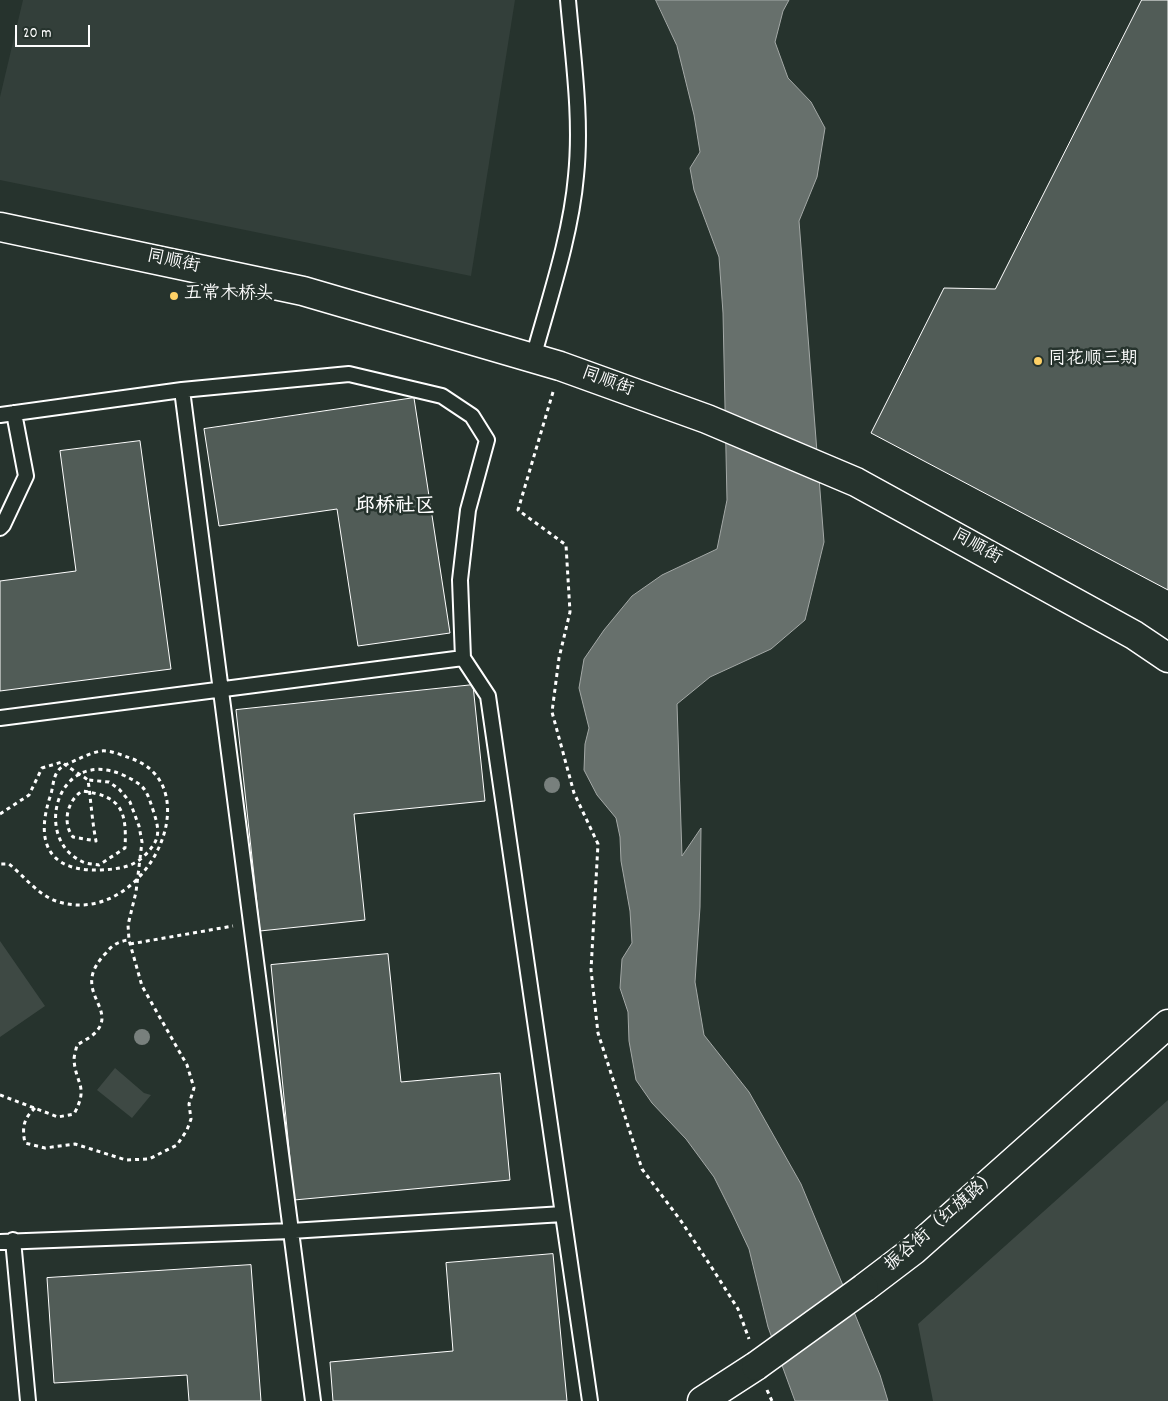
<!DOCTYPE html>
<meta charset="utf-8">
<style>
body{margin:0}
#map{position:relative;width:1168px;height:1401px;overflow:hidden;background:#26332d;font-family:Dekko,sans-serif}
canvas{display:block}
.scale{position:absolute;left:15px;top:25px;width:75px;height:22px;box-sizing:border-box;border:2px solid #fff;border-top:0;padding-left:6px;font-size:15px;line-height:18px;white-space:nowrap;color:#fff;-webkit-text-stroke:4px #26332d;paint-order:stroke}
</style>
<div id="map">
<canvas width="1168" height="1401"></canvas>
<div class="scale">20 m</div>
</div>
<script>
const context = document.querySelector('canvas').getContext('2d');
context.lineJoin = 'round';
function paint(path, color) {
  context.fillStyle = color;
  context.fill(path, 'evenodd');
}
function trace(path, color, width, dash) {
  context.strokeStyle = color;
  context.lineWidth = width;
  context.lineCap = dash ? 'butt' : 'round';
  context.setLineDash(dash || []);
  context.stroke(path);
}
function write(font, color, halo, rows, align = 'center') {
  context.font = font + ' Dekko,"LXGW WenKai TC",sans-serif';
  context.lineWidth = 5;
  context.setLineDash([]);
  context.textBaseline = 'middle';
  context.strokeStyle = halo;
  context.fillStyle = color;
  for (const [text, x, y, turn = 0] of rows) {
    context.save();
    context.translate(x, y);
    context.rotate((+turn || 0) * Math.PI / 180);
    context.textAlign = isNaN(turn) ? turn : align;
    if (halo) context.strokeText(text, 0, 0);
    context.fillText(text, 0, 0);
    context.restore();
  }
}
paint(new Path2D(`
 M23,0H515L471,276L0,180V97Z`), '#333f3a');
paint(new Path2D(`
 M0,941L45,1006L0,1037Z
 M115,1068L144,1093L151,1095L132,1118L97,1090Z
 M1168,1100V1401H933L918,1324Z`), '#3e4944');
const water = new Path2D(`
 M656,0H789L783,11L775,42L788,78L811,102L825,128L817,177L799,221L824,542L805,620L771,649L710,677L677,704L682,856L701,828L700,907L695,982L704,1035L749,1092L801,1184L880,1375L888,1401H795L768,1327L749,1249L733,1215L714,1177L686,1139L652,1103L636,1080L629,1041L628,1012L620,988L622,959L632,943L630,911L621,861L620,837L616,818L597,795L584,770L585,744L589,728L579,688L584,659L604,630L632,596L662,575L717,549L727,500L723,313L719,257L694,190L690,168L700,152L694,115L677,46Z`);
paint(water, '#67706c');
trace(water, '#a4a9a7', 1);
const building = new Path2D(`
 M1142,0H1168V590L871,433L944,288L995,289Z
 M414,398L450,633L358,646L337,509L219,526L204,429Z
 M140,441L171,669L0,691V581L76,571L60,451Z
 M473,685L485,801L354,814L365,920L260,931L236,710Z
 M388,954L401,1082L500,1073L510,1180L294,1200L271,965Z
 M553,1254L567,1401H333L330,1362L453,1351L446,1263Z
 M251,1265L261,1401H189L187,1375L54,1383L47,1278Z`);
paint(building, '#515c57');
trace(building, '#fff', 1);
const service = new Path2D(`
 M533,358C549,300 571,235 576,176C582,118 573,58 568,0
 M182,390L349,374L442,396L472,416L487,440L468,510L460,580L463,658L488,696L590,1401
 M0,415L182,390L313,1401
 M0,528L3,525L26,476L14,413
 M0,718L463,658
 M13,1240L28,1401
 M0,1242L291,1231L563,1214`);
const minor = new Path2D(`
 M864,1288L914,1250L1168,1024
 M702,1401L756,1366`);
const tertiary = new Path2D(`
 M0,227L303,291L560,366L707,419L856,482L1134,635L1168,658`);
trace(service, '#fff', 18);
trace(minor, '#fff', 31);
trace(tertiary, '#fff', 31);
trace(new Path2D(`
 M553,392L518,510L566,545L570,612L559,658L552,712L574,793L598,844L591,970L598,1033L642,1169L681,1221L714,1271L738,1309L749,1339
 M0,814L29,795L42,768L62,762C70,769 80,774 88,780C91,801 92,821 96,841L73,837C62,823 67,801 82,791C121,796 127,810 125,848L99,865C93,864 86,864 81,861C32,837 58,746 123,775C144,785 146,788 153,810C160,831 161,840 143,857C131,868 116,869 101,870C46,872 35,840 51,794C54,783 53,771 65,765C77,760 89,753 101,751C110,750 121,755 130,758C214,786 143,931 56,901C37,894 24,876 9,864H0
 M130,944L233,926
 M0,1095L58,1117L74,1114C89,1086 76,1085 74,1060C74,1056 76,1049 77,1045C85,1040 94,1036 99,1028C113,1005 71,989 106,953C112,945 119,941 129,940
 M35,1108C23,1119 22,1128 25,1143L45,1148L75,1144L126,1160L149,1159L177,1145L187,1130L191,1119L189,1104L194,1088L187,1065L142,986L129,940L128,925L136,892L142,842L139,826L130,802L119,789L109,782L88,780
 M767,1390L772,1401`), '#fff', 3, [4, 4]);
trace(service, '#26332d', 14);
trace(minor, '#26332d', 28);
trace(tertiary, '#26332d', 28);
const minorBridge = new Path2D(`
 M756,1366L864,1288`);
trace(minorBridge, '#fff', 31, []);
trace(minorBridge, '#26332d', 28);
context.fillStyle = '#78807d';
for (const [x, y] of [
 [552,785],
 [142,1037]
]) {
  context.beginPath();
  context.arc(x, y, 8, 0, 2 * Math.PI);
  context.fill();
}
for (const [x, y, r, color] of [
 [174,296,5,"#ffd166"],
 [1038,361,5,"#ffd166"]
]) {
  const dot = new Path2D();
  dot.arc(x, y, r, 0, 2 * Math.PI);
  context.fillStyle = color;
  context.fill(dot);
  trace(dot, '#26332d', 2);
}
write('18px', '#fff', '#26332d', [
 ["同顺街",173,263,12],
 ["同顺街",607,383,20],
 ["同顺街",976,548,29],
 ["振谷街（红旗路）",943,1222,-41]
]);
write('18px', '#fff', '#26332d', [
 ["五常木桥头",184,296],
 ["同花顺三期",1048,361]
], 'left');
write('bold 20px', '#fff', '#26332d', [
 ["邱桥社区",395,508]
]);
</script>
